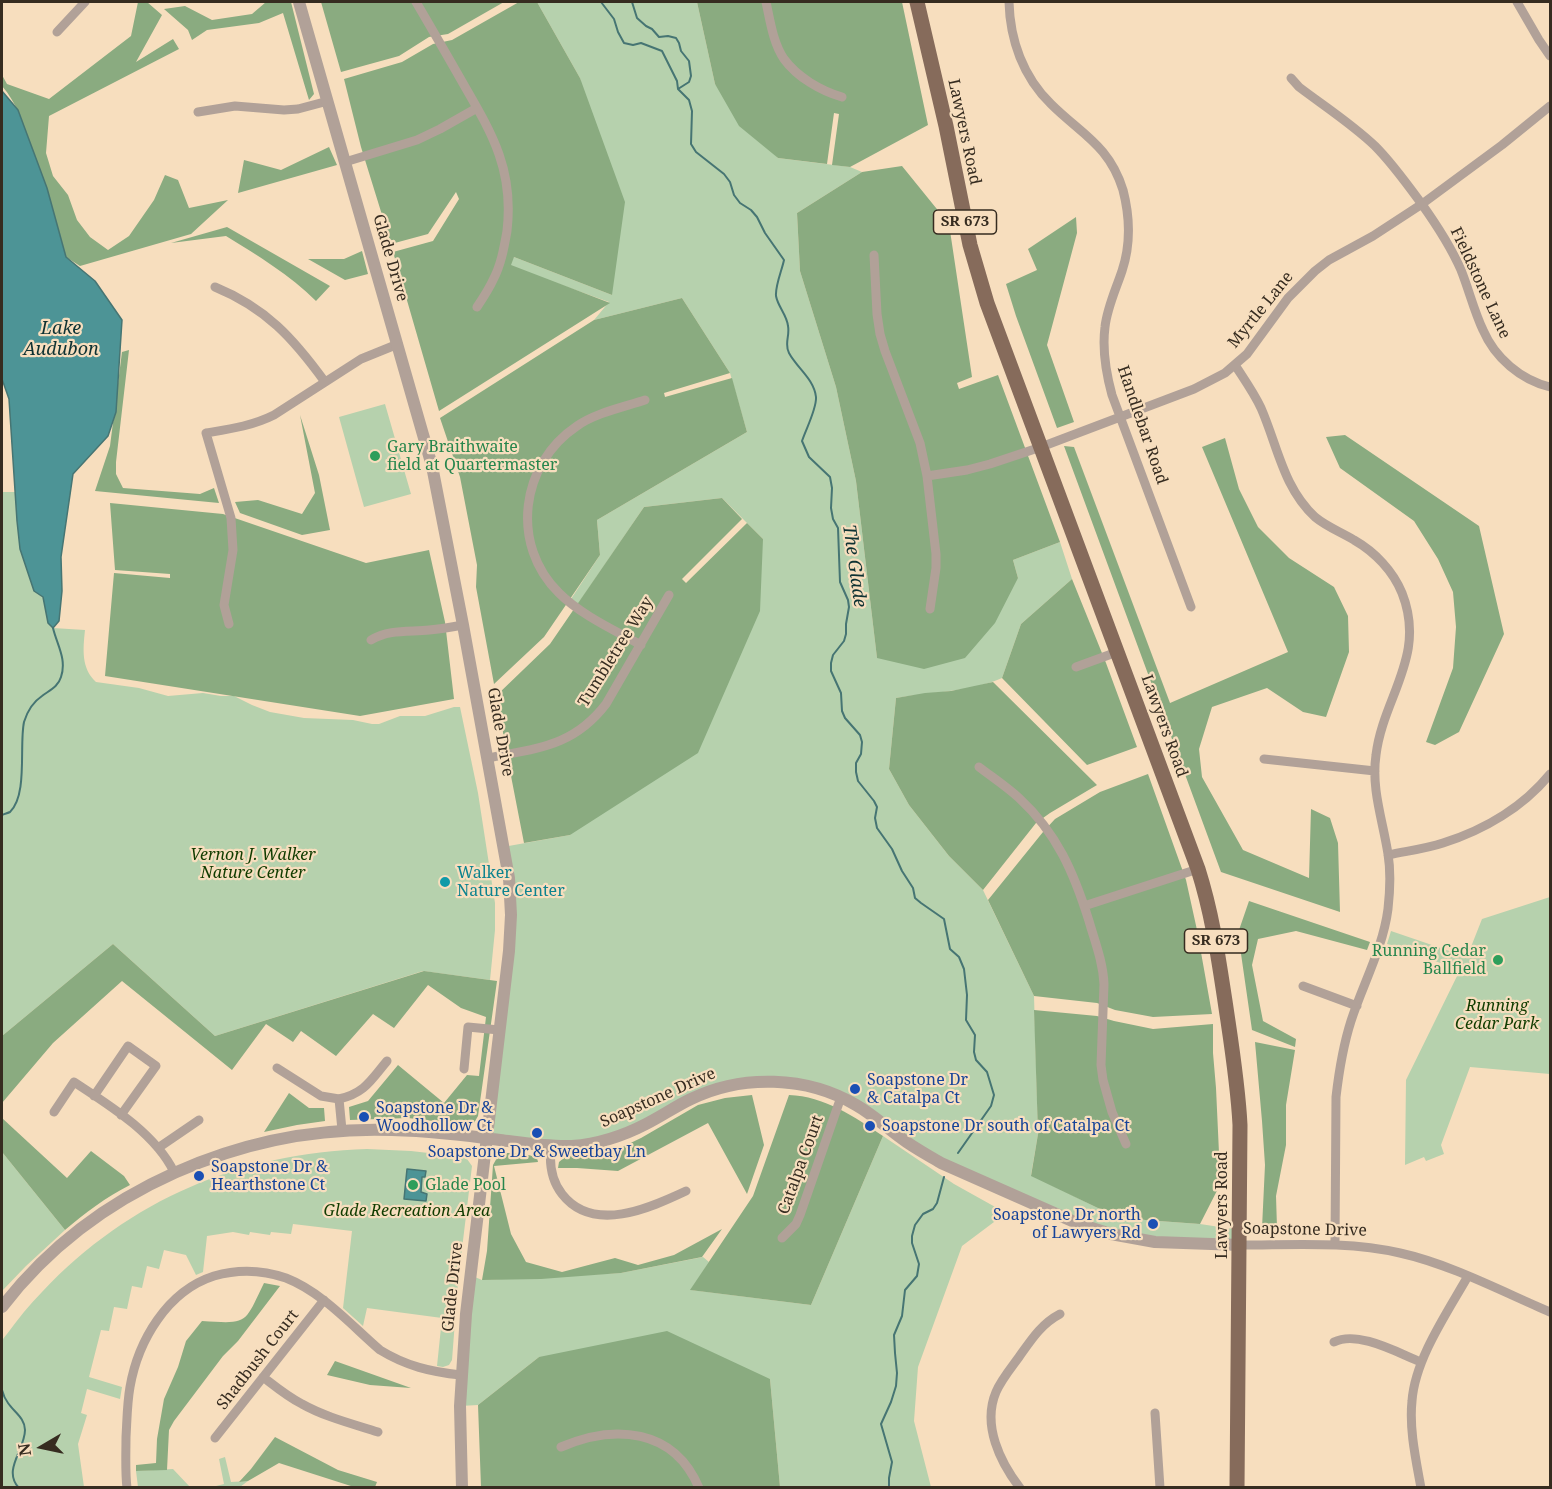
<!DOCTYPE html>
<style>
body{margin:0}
#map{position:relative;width:1552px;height:1489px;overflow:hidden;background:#f7debe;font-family:"Noto Serif",serif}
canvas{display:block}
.frame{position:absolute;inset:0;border:3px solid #362c20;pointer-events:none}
.north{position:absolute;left:12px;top:1417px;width:60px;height:60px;-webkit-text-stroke:4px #f7debe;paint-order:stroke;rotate:261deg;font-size:16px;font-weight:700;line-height:24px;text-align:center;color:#362c20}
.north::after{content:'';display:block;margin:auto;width:21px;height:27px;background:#362c20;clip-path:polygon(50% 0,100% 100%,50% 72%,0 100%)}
</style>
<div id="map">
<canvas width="1552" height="1489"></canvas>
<div class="frame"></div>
<div class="north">N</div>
</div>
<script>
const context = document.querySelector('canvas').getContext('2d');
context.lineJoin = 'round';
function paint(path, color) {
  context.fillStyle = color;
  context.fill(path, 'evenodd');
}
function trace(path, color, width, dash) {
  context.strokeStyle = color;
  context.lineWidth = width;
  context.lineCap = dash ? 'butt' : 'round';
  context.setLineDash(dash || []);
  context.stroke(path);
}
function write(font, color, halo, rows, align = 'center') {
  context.font = font + ' "Noto Serif",serif';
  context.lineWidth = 4.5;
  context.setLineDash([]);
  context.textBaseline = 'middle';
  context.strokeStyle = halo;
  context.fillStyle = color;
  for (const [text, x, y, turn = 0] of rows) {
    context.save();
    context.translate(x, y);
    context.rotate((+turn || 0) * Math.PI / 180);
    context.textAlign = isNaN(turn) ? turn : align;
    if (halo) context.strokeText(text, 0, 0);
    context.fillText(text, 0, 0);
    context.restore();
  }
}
paint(new Path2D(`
 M537,2H697L715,84L778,158L850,167L862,172L797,213L800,271L836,387L856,481L877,658L1018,578L1013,560L1060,542L1072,579L1021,624L1002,678C970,692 930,692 896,698L889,769L909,805L949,856L983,890L1034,996L1038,1134L1031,1175L1100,1209L1145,1220L1200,1224L1240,1230V1245L1125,1237L941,1163L827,1092L737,1084L594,1143L486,1138L509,951L503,847L570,835L763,539L722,498L644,507L576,607L569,602L600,555L597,520L747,432L730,373L682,298L594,320L609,302L500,263L514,257L612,295L580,78Z
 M385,404L411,494L364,507L339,417Z
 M2,492H15L17,521L43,597L48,623L53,628L85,630C83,649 81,668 96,682L139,688L168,696L203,693L221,696H234L252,705L270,712L304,718L353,720L372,724H379L400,716H425L454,707H460L478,793L495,903V930L490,980L423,971L215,1036L113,944L2,1036Z
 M1550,897V1074L1470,1067L1441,1145L1444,1154L1426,1161L1424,1157L1405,1165L1406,1080L1460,970L1387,944L1391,931L1467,957L1482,919Z
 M883,1136L954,1184L1006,1213L962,1246L918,1367L914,1421L931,1487H780L770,1379L539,1357L478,1405L460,1406L470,1275L482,1280L621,1273L703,1257L709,1262L691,1290L811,1305Z
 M367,1149L411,1151L463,1157L467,1159L472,1166L458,1282L452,1360L449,1365L443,1367L437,1366L442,1318L367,1308L363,1326L343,1308L352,1231L293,1224L291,1234L271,1232L270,1235L250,1232L249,1235L233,1232L207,1236L203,1272L196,1275L186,1255L164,1250L159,1269L147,1266L142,1288L132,1286L127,1309L114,1307L109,1331L101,1330L89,1377L122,1387L120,1399L87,1389L81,1413L87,1415L78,1444L84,1487L2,1488C2,1451 2,1414 2,1378C2,1370 0,1348 2,1341C3,1339 5,1336 7,1334C18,1319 29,1305 42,1292C130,1199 240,1153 367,1149Z
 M2,1152L65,1230L26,1266L2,1291Z
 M225,1457L231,1482L248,1481L240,1487L208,1488L224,1484L219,1459Z
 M173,1469L190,1487H138L136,1471Z`), '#b6d1ad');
paint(new Path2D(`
 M138,2H147L162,15L136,62L173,39L179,49L49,116L46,153L53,176L68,195L77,220L90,237L108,250L129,236L154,200L165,175L178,180L189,208L228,200L191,234L80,266L66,257C56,219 44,182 31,145C23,124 17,103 2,86V75L7,84L49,99L131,36Z
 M266,2H291L314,94L309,100L283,13L259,23L207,30L192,40L188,30L164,9L185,6L212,20L252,14Z
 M321,2H504L448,34L429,37L399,56L341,72Z
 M519,2H537L580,78L625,202L612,295L514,257L511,265L610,303L439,411L393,252L433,241L459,199L456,192L428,234L391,244L361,147L344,79L402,62L433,44L452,40Z
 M697,2H902L928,125L850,167L832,165L839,114L834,113L827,164L778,158L739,126L715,84Z
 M329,147L337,165L238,193L244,160L281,170Z
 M902,166L949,224L972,377L957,383L959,389L998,375L1060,542L1013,560L1018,578L995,623L965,658L924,669L877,658L856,481L836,387L800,271L797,213L862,172Z
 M1076,217L1077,233L1047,345L1074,422L1057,428L1016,316L1006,284L1037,270L1028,249Z
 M227,227L330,286L316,301C290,275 257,255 226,236L171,243Z
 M362,251L368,274L345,280L308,259H344Z
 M682,298L730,373L664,393L665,397L732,378L747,432L597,520L600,555L544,637L494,684L476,587L477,565L460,477L440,418L594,320Z
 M129,350L116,462V474L123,488L200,494L214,488L219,503L95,491L110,446L122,352Z
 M300,415L319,475L330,530L302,535L240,513L235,502L258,500L302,514L315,493Z
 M1345,435L1479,526L1504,634L1459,732L1435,745L1426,742L1453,668L1456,627L1453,592L1438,559L1414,521L1340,468L1326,437Z
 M1225,438L1239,489L1258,527L1289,558L1334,587L1348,616L1349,652L1326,717L1303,712L1267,688L1212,707L1199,749L1202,777L1243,850L1309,878L1311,809L1330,818L1338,843L1340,912L1221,872L1064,446L1074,447L1170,703L1288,652L1202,447Z
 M722,498L742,519L682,579L686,583L747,523L763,539L760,611L698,753L570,835L524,843L505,745L497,695L550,644L644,507Z
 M110,503L223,514L366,563L429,550L445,622L454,699L360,716L105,676L114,573L170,578V574L115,570Z
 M1072,579L1106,663L1137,747L1087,765L1002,678L1021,624Z
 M993,682L1097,785L1050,813L1036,823L983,890L949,856L909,805L889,769L896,698L925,693L951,691Z
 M1148,774L1186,880L1197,930L1212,1014L1153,1017L1115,1010L1097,1003L1034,996L988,900L1043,832L1055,819L1100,792Z
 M1249,901L1370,942L1367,950L1296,931L1258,939L1252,965L1263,1021L1296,1039L1295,1047L1252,1030L1238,933Z
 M113,944L215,1036L424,971L497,981L478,1116L474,1123L467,1125L408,1118L350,1120L349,1107L368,1101L398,1065L444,1103L467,1075L479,1076L486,1017L461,1008L428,985L394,1028L373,1014L336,1056L301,1031L293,1042L266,1024L232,1070L122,981L53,1043L2,1103V1036Z
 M1034,1010L1097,1016L1114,1021L1153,1029L1213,1024V1053L1216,1088L1219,1153L1226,1173L1200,1224L1145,1220L1100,1209L1031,1176L1038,1134Z
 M1255,1042L1295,1050L1286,1105V1145L1276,1196L1277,1228H1262L1265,1165L1262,1121Z
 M289,1093L309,1108H324L325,1121L297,1125L264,1132Z
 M752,1095L764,1145L747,1194L708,1123L618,1171L577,1168H558L559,1162L565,1157L601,1152L620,1148L641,1138L698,1105L725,1098Z
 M789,1095C824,1096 855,1117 883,1136L811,1305L690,1290L753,1196Z
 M2,1118L67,1178L91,1151L124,1176L130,1185C106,1197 85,1213 65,1230L2,1152Z
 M502,1153C514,1153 526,1153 537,1158L538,1162L494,1166L511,1234L526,1262L562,1272L615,1258L638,1265L674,1255L722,1229L702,1257L621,1273L541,1279L482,1280L487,1251L493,1165L498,1156Z
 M264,1283L280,1286L238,1341L223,1356L174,1421L169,1430L167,1470L136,1471V1465L156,1463L157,1439L164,1399L178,1367L186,1341L202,1321C249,1324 244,1324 264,1283Z
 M667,1331L770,1379L780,1487H481L478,1405L539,1357Z
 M335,1361L411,1388L370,1385L327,1375Z
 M275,1437L338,1470L377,1482L375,1487H354L279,1463L248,1481L239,1482L251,1469Z`), '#8aab80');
const water = new Path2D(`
 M2,91L18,110L47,188L66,257L95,281L122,320L116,412L108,436L73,474L61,557L62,591L59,621L53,628L48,623L43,597L34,591L20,549L17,521L9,399L2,379Z
 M407,1169L426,1171L425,1177H422L421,1192L427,1194L426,1201L404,1199Z`);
paint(water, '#4d9496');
trace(water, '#467573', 1.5);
trace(new Path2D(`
 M601,2L614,19L618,32L624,43L633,45L641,43L662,51L677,81L678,89L689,100L692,111L691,144L696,152L724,174L730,182L734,195L740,203L751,210L757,217L765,233L784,260C782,270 775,286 776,296C778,307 787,315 788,326C790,336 784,344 789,353C797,368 814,379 816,397C817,408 806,429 802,441L809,457L830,477L832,488L831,508L833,519L838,528L840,582L848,600L849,607L846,624V634L844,641L833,655L831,663V671L841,693L842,711L845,718L860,735L862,742L861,754L856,763V772L858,781L874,801L877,807L875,818L877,828L892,849L902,871L913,888L915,898L921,903L944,919L950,949L959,957L964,969L967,995L966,1020L975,1035L974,1052L976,1060L987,1072L994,1095L991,1106L958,1153
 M632,2L637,18L646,26L652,29L659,37L668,36L676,38L679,43L681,51L689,61L691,76L689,82L678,89
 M2,815C4,814 8,813 10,812C28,795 19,745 24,722C27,712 33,702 42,696C50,690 58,687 61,677C67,659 57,645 53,628
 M2,1390C3,1394 5,1399 8,1403C14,1412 25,1418 25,1430C25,1450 2,1470 19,1488
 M889,1488V1478L892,1462L881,1424L891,1402L896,1386L897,1373L895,1353L894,1335L902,1316L905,1290L917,1276L919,1264L912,1243V1236L915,1225L923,1214L933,1209L937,1203L944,1177`), '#467573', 2);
trace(new Path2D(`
 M416,2C432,29 448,57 464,85C493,135 514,171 507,231C504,248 501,265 493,280C489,289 483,298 477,307
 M766,2C770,20 773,43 784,59C797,77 821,91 842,97
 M1009,2C1010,40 1023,77 1051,104C1081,134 1109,145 1123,190C1130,217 1131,244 1122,271C1116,289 1107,308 1105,327C1102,350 1106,373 1112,395L1191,607
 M1517,2L1539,40L1550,56
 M57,32L85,2
 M1291,78L1299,87C1324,106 1352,124 1375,146C1392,163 1407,184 1421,203C1436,224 1451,247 1461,270C1469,290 1474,311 1483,330C1495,358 1521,380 1550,387
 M198,112L235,106L284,110L298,109L328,101
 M345,162L417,140L440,129L477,108
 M874,255L877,314L880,334L885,351L920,443L927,476L936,554V568L930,609
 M215,287C266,308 293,338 325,382
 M1235,365C1244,379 1254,393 1261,408C1278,447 1283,487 1315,517C1327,527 1341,532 1354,540C1375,552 1393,571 1402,593C1427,656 1383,697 1376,755C1371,789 1383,821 1388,854C1391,872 1390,891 1388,909C1383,948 1363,984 1351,1021C1343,1046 1339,1071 1336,1097L1335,1245
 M927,476L967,470L990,464L1041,447L1194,389L1225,373L1247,354L1288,298L1315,271L1329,260L1373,236L1422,204L1502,145L1550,106
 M229,624L224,605L233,550L231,518L206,433C230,429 252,426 274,415L361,359L398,344
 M371,640C389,629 409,632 429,630C440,629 452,627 463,625
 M641,645C614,630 581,615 559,593C510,545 520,464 577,426C595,413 624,407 645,400
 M1076,667L1117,652
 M488,758C537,748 573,747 606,704L669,595
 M1264,759L1375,771
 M979,767C992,777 1007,787 1019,798C1057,833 1074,873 1089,921C1095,942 1103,962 1104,984L1101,1065L1103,1080L1112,1112L1126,1144
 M1388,855C1406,851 1425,849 1443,843C1484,830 1523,807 1550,774
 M1084,906L1198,869
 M1303,986L1357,1006
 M277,1068L321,1096L339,1099L342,1130
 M464,1069L468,1027L499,1030
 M94,1096L128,1046L156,1066L121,1115
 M339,1099C365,1093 371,1080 387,1061
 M54,1112L74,1082C109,1105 155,1133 174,1172
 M551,1146C549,1164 551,1180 562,1194C593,1234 650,1208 686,1191
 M158,1148L199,1120
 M782,1238L796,1224L800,1215L841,1097
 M1240,1245C1293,1245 1348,1241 1400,1253C1450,1264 1503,1292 1550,1312
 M1334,1342C1358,1330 1398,1353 1421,1362
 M263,1377C276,1387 288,1397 302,1404C325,1417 353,1424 378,1432
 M1155,1413L1160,1488
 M215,1438L324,1300
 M561,1447C614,1424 674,1428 699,1488
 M127,1488C125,1471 126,1454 126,1437C127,1421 127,1404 130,1387C138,1341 167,1291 214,1276C238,1269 263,1270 286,1278C322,1292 351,1325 380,1350C406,1366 431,1372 461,1375
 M1020,1488C1000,1462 982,1425 996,1392C1001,1380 1011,1368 1019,1357C1031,1340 1041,1324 1060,1314
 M1421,1488C1416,1460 1409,1429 1412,1401C1415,1359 1447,1313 1468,1276`), '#b1a198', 9);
trace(new Path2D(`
 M299,2L432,466L463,625L509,878L511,915L509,951L466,1314L460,1406L462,1488
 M2,1307C93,1189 244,1125 392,1130C428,1131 465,1135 500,1140C524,1143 548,1147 572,1146C598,1144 623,1136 646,1124C662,1116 676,1106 691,1099C742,1074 807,1076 856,1105C872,1114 886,1127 901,1138C914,1148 928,1155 941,1163L1079,1224L1111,1234L1155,1242L1240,1245`), '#b1a198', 12);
trace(new Path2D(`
 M917,2L946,126L970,245L987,303L1198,869C1212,913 1218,955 1225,1001C1231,1042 1238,1084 1240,1125L1237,1488`), '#866b5b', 15);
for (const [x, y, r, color] of [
 [375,456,6,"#2e9e5b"],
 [445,882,6,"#0f9aa8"],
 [1498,960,6,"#2e9e5b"],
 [855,1089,6,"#1a4fb4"],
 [364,1117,6,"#1a4fb4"],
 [870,1126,6,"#1a4fb4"],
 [537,1133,6,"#1a4fb4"],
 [199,1176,6,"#1a4fb4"],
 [413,1185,6,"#2e9e5b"],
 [1153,1224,6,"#1a4fb4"]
]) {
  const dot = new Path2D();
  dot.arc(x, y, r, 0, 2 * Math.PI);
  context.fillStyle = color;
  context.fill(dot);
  trace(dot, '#f7debe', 2);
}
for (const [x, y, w] of [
 [965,222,63],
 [1216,941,63]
]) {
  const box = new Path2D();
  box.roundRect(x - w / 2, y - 12, w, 24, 4.5);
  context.fillStyle = '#f7debe';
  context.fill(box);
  trace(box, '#362c20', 1.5);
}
write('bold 15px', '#362c20', null, [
 ["SR 673",965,222],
 ["SR 673",1216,941]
]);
write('16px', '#362c20', '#f7debe', [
 ["Lawyers Road",964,132,78],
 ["Glade Drive",390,258,74],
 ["Fieldstone Lane",1480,283,65],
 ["Myrtle Lane",1261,310,-51],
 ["Handlebar Road",1142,425,71],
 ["Tumbletree Way",616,652,-58],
 ["Lawyers Road",1164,726,70],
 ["Glade Drive",500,732,80],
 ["Soapstone Drive",658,1098,-24],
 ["Catalpa Court",801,1165,-70],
 ["Lawyers Road",1222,1205,-90],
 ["Soapstone Drive",1305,1230,1],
 ["Glade Drive",453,1287,-84],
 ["Shadbush Court",258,1360,-52]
]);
write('16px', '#27864d', '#f7debe', [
 ["Gary Braithwaite",387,447],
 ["field at Quartermaster",387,465],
 ["Running Cedar",1486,951,"right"],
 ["Ballfield",1486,969,"right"],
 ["Glade Pool",425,1185]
], 'left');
write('italic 16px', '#103c00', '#f7debe', [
 ["Vernon J. Walker",253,855],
 ["Nature Center",253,873],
 ["Running",1497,1006],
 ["Cedar Park",1497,1024],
 ["Glade Recreation Area",407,1211]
]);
write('16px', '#0d838f', '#f7debe', [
 ["Walker",457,873],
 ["Nature Center",457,891]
], 'left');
write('16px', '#164399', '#f7debe', [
 ["Soapstone Dr",867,1080],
 ["& Catalpa Ct",867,1098],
 ["Soapstone Dr &",376,1108],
 ["Woodhollow Ct",376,1126],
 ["Soapstone Dr south of Catalpa Ct",882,1126],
 ["Soapstone Dr & Sweetbay Ln",537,1152,"center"],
 ["Soapstone Dr &",211,1167],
 ["Hearthstone Ct",211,1185],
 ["Soapstone Dr north",1141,1215,"right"],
 ["of Lawyers Rd",1141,1233,"right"]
], 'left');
write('italic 18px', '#0e3233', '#f7debe', [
 ["Lake",61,329],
 ["Audubon",61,350],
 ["The Glade",854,566,82]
]);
</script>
